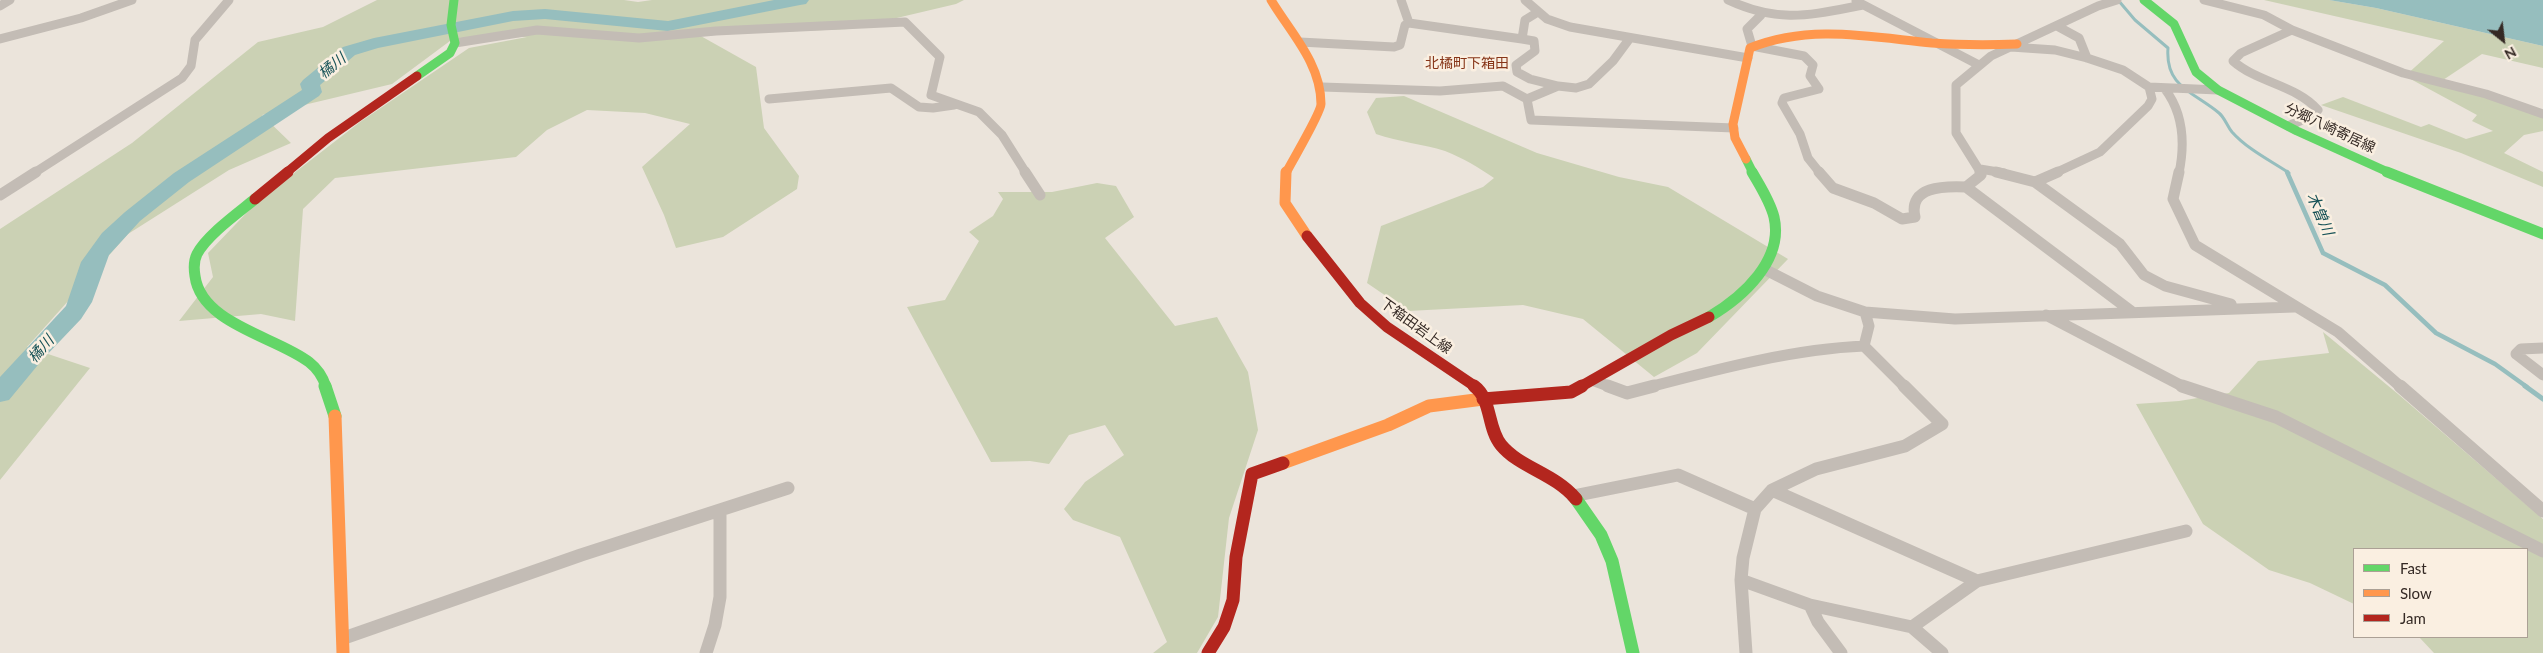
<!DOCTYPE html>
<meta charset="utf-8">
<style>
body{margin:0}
#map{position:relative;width:2543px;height:653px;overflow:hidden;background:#ebe4db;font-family:Lato,sans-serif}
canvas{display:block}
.legend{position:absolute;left:2353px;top:548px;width:175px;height:90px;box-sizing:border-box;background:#faefe1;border:1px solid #aba095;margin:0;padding:6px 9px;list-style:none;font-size:15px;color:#342924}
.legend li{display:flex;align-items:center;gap:10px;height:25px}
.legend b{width:25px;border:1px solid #aba095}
.north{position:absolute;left:2478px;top:15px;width:50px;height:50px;-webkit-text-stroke:4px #faefe1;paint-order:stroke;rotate:151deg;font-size:14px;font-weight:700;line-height:20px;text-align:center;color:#342924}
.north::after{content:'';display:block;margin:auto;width:18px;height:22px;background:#342924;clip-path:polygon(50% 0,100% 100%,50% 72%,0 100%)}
</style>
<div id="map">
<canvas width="2543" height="653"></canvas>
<ul class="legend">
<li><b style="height:6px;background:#63d668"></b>Fast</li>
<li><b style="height:6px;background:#ff974d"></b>Slow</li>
<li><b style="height:6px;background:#b3261e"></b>Jam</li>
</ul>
<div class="north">N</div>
</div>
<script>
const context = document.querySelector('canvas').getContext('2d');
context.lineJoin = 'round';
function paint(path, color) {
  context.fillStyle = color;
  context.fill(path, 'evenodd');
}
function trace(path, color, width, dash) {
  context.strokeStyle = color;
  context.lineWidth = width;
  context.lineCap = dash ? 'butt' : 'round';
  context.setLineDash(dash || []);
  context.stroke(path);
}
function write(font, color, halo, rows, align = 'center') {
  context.font = font + ' Lato,"Noto Sans JP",sans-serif';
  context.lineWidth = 5;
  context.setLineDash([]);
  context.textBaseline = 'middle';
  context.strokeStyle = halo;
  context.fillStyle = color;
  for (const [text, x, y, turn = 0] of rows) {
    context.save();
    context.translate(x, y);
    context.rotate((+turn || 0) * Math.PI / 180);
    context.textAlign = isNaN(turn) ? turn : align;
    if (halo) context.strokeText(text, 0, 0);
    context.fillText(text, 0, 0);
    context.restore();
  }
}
paint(new Path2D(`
 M377,0H624L638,2L652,0H964L956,4L850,29L699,35L756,67L764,128L799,176L797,189L723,237L676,248L664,215L642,167L690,124L645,113L587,110L547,130L516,157L335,178L303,209L295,321L261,314L179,321L213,277L208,253L258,201L360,122L469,48L527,37L454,38L392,84L262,115L291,143L229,170L128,234L27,347L90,368L0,480V229L132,143L258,42L323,27Z
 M2264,0H2329L2376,8L2543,46V68L2482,54L2443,80L2543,116V131L2524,135L2504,153L2543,172V187L2461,153L2321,105L2343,97L2421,127L2429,124L2466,139L2493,131L2472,121L2477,115L2405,76L2444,41Z
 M1404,96L1537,153L1619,177L1668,187L1788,259L1697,353L1654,377L1583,319L1523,305L1408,311L1367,283L1381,226L1483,187L1494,178C1478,167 1463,158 1445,151C1423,144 1399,142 1376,134L1367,112L1376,98Z
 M1097,183L1116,186L1134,217L1105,238L1175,326L1217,317L1248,372L1258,430L1229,518L1218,617L1197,653H1153L1167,642L1120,537L1073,520L1064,509L1085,482L1124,455L1105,425L1069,435L1049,464L1030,461L991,462L907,307L945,300L979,241L969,232L993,216L1003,199L998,192H1052Z
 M2323,332L2398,394L2543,519V653H2434L2419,637H2527V549H2354V604L2310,583L2269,570L2203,524L2136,404L2179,401L2229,393L2258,361L2329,353Z`), '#cbd1b4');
paint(new Path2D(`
 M2329,0H2543V46L2376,8Z`), '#96bebe');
trace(new Path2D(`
 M2118,0L2135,20L2168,48C2165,87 2194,92 2219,113C2225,118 2227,126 2232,132C2247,149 2271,161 2289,173`), '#96bebe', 3);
trace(new Path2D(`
 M2287,172L2323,253L2385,285L2436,333L2495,364L2527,387`), '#96bebe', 4.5);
trace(new Path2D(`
 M2525,386L2543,399`), '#96bebe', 5);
paint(new Path2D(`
 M774,0H809L806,4L800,5L668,31L545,19L513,21L378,48L355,55L320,85L322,92L319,96L189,182L140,221L109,255L92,302L81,319L42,360L9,400L0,402V377L66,306L81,262L102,233L125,212L174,173L302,90L300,84L303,80L343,47L374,38L513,11L545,9L668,21Z`), '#96bebe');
trace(new Path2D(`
 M1401,0L1409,23L1522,39L1525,20L1538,12
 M1525,0L1547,19L1570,27L1748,58
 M1728,0C1780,24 1810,15 1863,5
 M2204,0L2264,15L2292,30L2403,73L2486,94L2543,114
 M1856,1L1977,64
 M0,6L10,0
 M1761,15L1747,29L1752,46L1804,56L1813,65L1810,76L1819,89L1784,98L1782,103L1800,134L1808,158L1820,173
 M2057,26L2079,38L2087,58
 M0,39L81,18L132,0
 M1522,39L1534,41L1535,51L1516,65L1517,72L1530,79L1558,86
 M1300,42L1394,47L1400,45L1405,25L1409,23
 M455,43L537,30L639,38L716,31L905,22L940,57L931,95L979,112L1002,135L1026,173
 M2011,47L2055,50L2087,58L2123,70L2149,87L2218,90
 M1322,87L1440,91L1503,86L1527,99L1531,120L1734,128
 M2165,89C2183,113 2185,144 2179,173
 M769,99L891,88L919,107L933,108L954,105
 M1527,99L1558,86L1576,88L1589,84L1613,61L1630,38
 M2288,126L2314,115L2318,110C2296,85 2258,83 2233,61L2241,53L2292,30
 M1980,169L2004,173
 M34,173L182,78L191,66L195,40L229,0
 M1981,173L1956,133V85L1991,56L2098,6L2117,0
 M2055,173L2100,152L2148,106L2152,99L2149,87`), '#c3bcb5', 9);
trace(new Path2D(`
 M1025,172L1040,195
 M1819,172L1833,188L1874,203L1902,219L1915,217C1908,186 1944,186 1966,187L2131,311
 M1996,172L2035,182
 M2058,172L2035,182L2120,244L2144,275L2165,286L2231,304
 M2179,172L2173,199L2195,245L2338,332L2401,387
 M1966,187L1981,175L1980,172
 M0,195L36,172
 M1764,269L1817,296L1865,312L1955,319L2294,307
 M2046,315L2184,387
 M1864,346L1905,387
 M2543,348L2521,349L2516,354L2543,375
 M1592,380L1611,387
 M1649,387C1718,369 1793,349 1864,346L1869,326L1865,312`), '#c3bcb5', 11);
trace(new Path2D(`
 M1608,386L1627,393L1654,386
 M2182,386L2276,417L2543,551
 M2400,386L2543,511
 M1772,490L1977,581
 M1573,496L1678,475L1755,509
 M1741,580L1810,605L1912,627L1942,653
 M1810,605L1818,622L1841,653
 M1912,627L1977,581L2186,531
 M344,638L581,555L788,488
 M706,653L715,625L720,597V510
 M1746,653L1741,580L1743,558L1755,509L1772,490L1816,469L1905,446L1942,424L1904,386`), '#c3bcb5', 13);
trace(new Path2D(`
 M2144,0L2174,24L2196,72L2218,90L2297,131L2390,173
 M417,76L450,53L455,43L451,25L454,0
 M1746,159L1753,173`), '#63d668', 9);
trace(new Path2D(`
 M2387,172L2543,234
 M255,199C238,213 207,235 197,254C194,260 194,270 195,276C201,324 277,337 309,362C318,369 323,377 326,387
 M1709,317C1743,297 1784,260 1774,217C1770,201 1760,186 1752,172`), '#63d668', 11);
trace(new Path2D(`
 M325,386L335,416
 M1576,499L1601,535L1612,561L1633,653`), '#63d668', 13);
trace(new Path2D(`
 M1271,0C1290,32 1321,63 1321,104C1321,113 1292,161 1286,173
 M1746,159L1735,138L1733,124L1750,48C1810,24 1870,37 1932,43C1961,45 1989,45 2017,44`), '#ff974d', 9);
trace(new Path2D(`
 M1286,172L1285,203L1307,236`), '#ff974d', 11);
trace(new Path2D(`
 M335,416L343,653
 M1283,463L1388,425L1429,406L1483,399`), '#ff974d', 13);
trace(new Path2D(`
 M286,173L328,138L417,76`), '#b3261e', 9);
trace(new Path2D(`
 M255,199L288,172
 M1307,236L1360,303L1387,327L1476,387
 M1580,387L1671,335L1709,317`), '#b3261e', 11);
trace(new Path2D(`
 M1474,386C1492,399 1487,428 1501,445C1520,468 1554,473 1576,499
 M1483,399L1571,392L1582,386
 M1208,653L1224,627L1233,600L1236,557L1252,474L1283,463`), '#b3261e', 13);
write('14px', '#873518', '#faefe1', [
 ["北橘町下箱田",1467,63]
]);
write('14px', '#342924', '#faefe1', [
 ["分郷八崎寄居線",2330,128,25],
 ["下箱田岩上線",1416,326,36]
]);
write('italic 15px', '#175257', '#faefe1', [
 ["橘川",332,66,-39],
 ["木曽川",2320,214,67],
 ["橘川",41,349,-48]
]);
</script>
